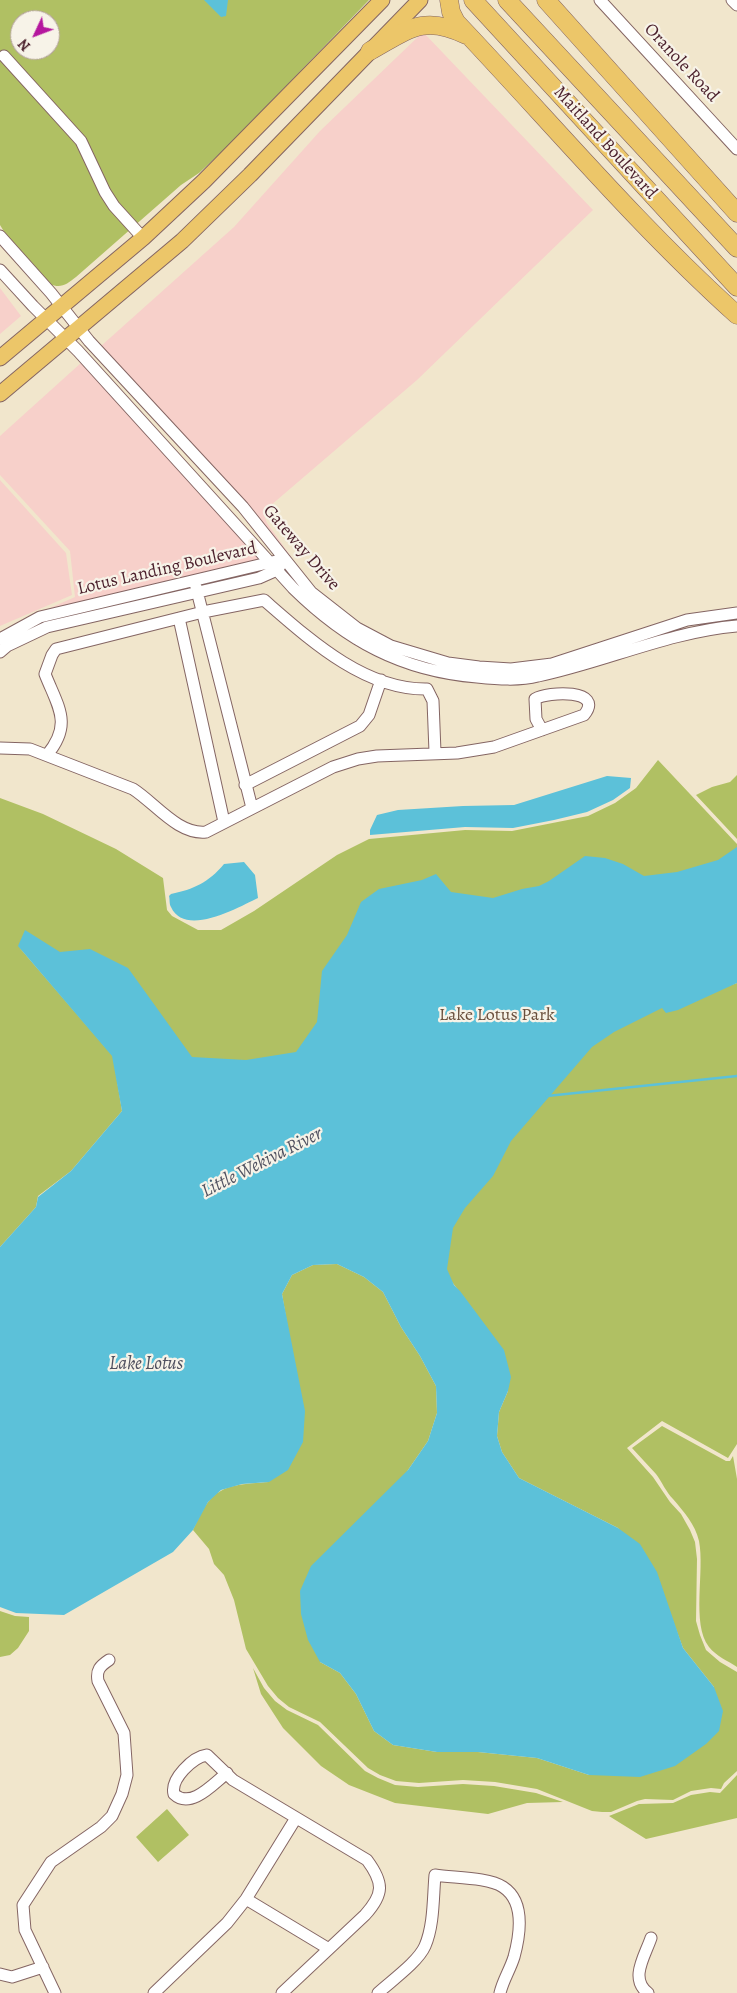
<!DOCTYPE html>
<style>
body{margin:0}
#map{position:relative;width:737px;height:1993px;overflow:hidden;background:#f1e6cc;font-family:Alegreya,serif}
canvas{display:block}
.north{position:absolute;left:10px;top:10px;width:50px;height:50px;box-sizing:border-box;background:#f7f3e8;border:1px solid #b29e9c;border-radius:50%;rotate:227deg;font-size:14px;font-weight:700;line-height:20px;text-align:center;color:#4a1f2b}
.north::after{content:'';display:block;margin:auto;width:18px;height:22px;background:#b5179e;clip-path:polygon(50% 0,100% 100%,50% 72%,0 100%)}
</style>
<div id="map">
<canvas width="737" height="1993"></canvas>
<div class="north">N</div>
</div>
<script>
const context = document.querySelector('canvas').getContext('2d');
context.lineJoin = 'round';
function paint(path, color) {
  context.fillStyle = color;
  context.fill(path, 'evenodd');
}
function trace(path, color, width, dash) {
  context.strokeStyle = color;
  context.lineWidth = width;
  context.lineCap = dash ? 'butt' : 'round';
  context.setLineDash(dash || []);
  context.stroke(path);
}
function write(font, color, halo, rows, align = 'center') {
  context.font = font + ' Alegreya,serif';
  context.lineWidth = 4.5;
  context.setLineDash([]);
  context.textBaseline = 'middle';
  context.strokeStyle = halo;
  context.fillStyle = color;
  for (const [text, x, y, turn = 0] of rows) {
    context.save();
    context.translate(x, y);
    context.rotate((+turn || 0) * Math.PI / 180);
    context.textAlign = isNaN(turn) ? turn : align;
    if (halo) context.strokeText(text, 0, 0);
    context.fillText(text, 0, 0);
    context.restore();
  }
}
paint(new Path2D(`
 M423,32L593,210L417,380L263,512L267,523L294,561L292,563L101,346L234,227L320,131Z
 M0,288L21,316L0,334Z
 M82,362L262,560L41,612L75,597L70,551L0,475V436Z
 M0,480L66,553L72,595L0,626Z`), '#f7d0ca');
paint(new Path2D(`
 M0,0H369L230,144L199,173L181,185L76,277C67,284 61,289 50,284L8,238L0,225ZM20,20H50V50H20Z
 M658,760L737,844V951L720,989L737,983V1444L728,1458L662,1421L627,1448L653,1477L670,1502L681,1514L690,1530L695,1542L697,1559L696,1621L700,1635L706,1650L720,1662L737,1672V1771L724,1783L721,1789L711,1788L691,1791L673,1800L645,1799L637,1801L611,1812H602L592,1811L537,1789L495,1782L463,1780L419,1783L396,1781L380,1775L368,1768L320,1722L289,1707L278,1698L268,1686L246,1649L234,1600L224,1575L214,1564L209,1549L193,1530C197,1521 202,1510 208,1502C222,1483 247,1484 269,1482L288,1329L282,1294L292,1275L313,1265L337,1264L364,1277L383,1292L401,1327L420,1356L436,1386L437,1413L428,1441L408,1470L320,1662L340,1673L356,1694L374,1731L393,1745L437,1752H478L537,1758L589,1775L714,1687L683,1648L670,1613L618,1528L519,1478L502,1452L497,1436L499,1412L508,1391L474,1311L449,1278L438,1276L446,1231L199,1141L18,946L113,1056L122,1111L71,1171L38,1196L36,1207L0,1247V798L43,814L116,849L163,878L167,910L172,916L198,930H221L254,911L337,855L369,839L465,830L512,831L588,816L615,803L636,788Z
 M737,775V839L696,795L712,787L730,782Z
 M662,1426L726,1461H730L733,1456L737,1479V1667C728,1661 716,1656 709,1647C691,1624 705,1571 699,1541C695,1524 684,1512 673,1499C666,1492 662,1482 656,1474C648,1465 640,1457 632,1448Z
 M0,1611L15,1616L29,1617V1631L18,1648L10,1655L0,1657Z
 M253,1668L264,1688L275,1701L287,1710L318,1725L365,1771L378,1778L395,1785L418,1787L463,1784L494,1786L536,1793L563,1802L527,1803L488,1814L395,1803L349,1785L321,1766L283,1728L261,1694Z
 M737,1775V1818L646,1839L609,1816L639,1804L673,1803L691,1795L710,1792L720,1793Z
 M167,1809L189,1835L158,1862L136,1837Z`), '#b0c063');
paint(new Path2D(`
 M204,0H228L226,16L221,17Z
 M607,776L631,778L630,788L613,800L587,812L554,820L513,828L465,827L370,835V830L377,815L398,810L463,806L514,805Z
 M737,847V983L678,1010L666,1013L662,1008L614,1032L592,1047L511,1141L493,1176L465,1208L453,1228L447,1269L454,1285L460,1291L504,1350L511,1377L508,1391L499,1412L497,1436L502,1452L519,1478L618,1528L640,1544L657,1572L683,1648L714,1687L723,1711L719,1731L706,1744L675,1766L640,1777L589,1775L537,1758L478,1752H437L393,1745L374,1731L356,1694L340,1673L320,1662L308,1640L301,1614L300,1591L311,1566L408,1470L428,1441L437,1413L436,1386L420,1356L401,1327L383,1292L364,1277L337,1264L313,1265L292,1275L282,1294L305,1411L303,1442L288,1470L269,1482L242,1484L221,1490L208,1502L193,1530L173,1552L64,1615L16,1613L0,1607V1247L36,1207L38,1197L71,1171L122,1111L112,1056L18,946L25,930L60,952L90,949L128,968L192,1057L246,1060L296,1052L317,1022L322,971L347,935L361,902L379,889L422,880L436,874L451,892L493,898L522,889L539,886L549,881L585,856L605,858L623,864L644,876L677,872L718,860Z
 M244,862L255,875L258,898C239,907 185,938 171,907C169,904 170,899 169,896L171,894C194,889 208,883 224,864Z`), '#5cc1d9');
trace(new Path2D(`
 M547,1096L737,1076`), '#5cc1d9', 2.5);
const minor = new Path2D(`
 M600,0L737,149
 M732,0L737,5
 M4,56L81,141L105,192L114,206L143,238
 M0,236L51,293L89,341L243,507L311,592L357,628L391,646L448,663L479,667L511,669L552,664L687,620L737,613
 M0,270L33,306L78,351L293,588C347,641 402,671 477,677C497,679 519,681 538,676C605,662 668,632 737,626
 M196,587L252,808
 M179,618L224,822
 M0,639L40,617L276,561
 M0,652L7,646L47,627L259,578L277,570L280,566
 M0,748L30,749L133,789C155,803 178,835 206,832L333,767L358,759L377,756L457,753L494,747L584,715C605,689 548,691 535,699L536,719L542,730
 M47,755C73,724 58,707 45,674L52,655L56,649L203,612L264,600C309,639 364,690 427,689L433,701L435,752
 M245,785L360,726L369,715L381,680
 M227,1773C214,1783 191,1810 174,1794C170,1779 193,1757 207,1755L233,1780L367,1860C384,1883 384,1894 365,1915L282,1993
 M246,1899L329,1949
 M0,1974L12,1977L43,1967
 M55,1993L25,1930L23,1905L51,1862L101,1827L112,1816L122,1794L127,1775L124,1733L98,1681C96,1670 100,1666 109,1660
 M154,1993L227,1923L246,1899L296,1818
 M378,1993C391,1981 418,1962 425,1946C434,1925 433,1898 435,1875C453,1878 488,1877 503,1887C526,1902 520,1935 514,1957C510,1970 503,1980 500,1993
 M648,1993C629,1979 645,1956 651,1938`);
const major = new Path2D(`
 M0,358L143,238L204,181L382,0
 M0,394L182,241L250,175L420,0`);
const highway = new Path2D(`
 M449,0L451,12L456,22C549,120 636,224 737,315
 M473,0L737,287
 M507,0L737,248
 M546,0L737,213
 M370,51C408,30 423,14 466,35`);
trace(minor, '#846563', 13);
trace(major, '#846563', 17);
trace(highway, '#846563', 19);
trace(minor, '#fff', 11);
trace(major, '#ecc669', 15);
trace(highway, '#ecc669', 18);
write('18px', '#4a1f2b', '#f7f3e8', [
 ["Oranole Road",681,63,47],
 ["Maitland Boulevard",605,143,48],
 ["Gateway Drive",301,548,49],
 ["Lotus Landing Boulevard",167,569,-13]
]);
write('18px', '#694f3c', '#f7f3e8', [
 ["Lake Lotus Park",497,1016]
]);
write('italic 19px', '#4f505f', '#f7f3e8', [
 ["Little Wekiva River",262,1163,-27],
 ["Lake Lotus",146,1364]
]);
</script>
